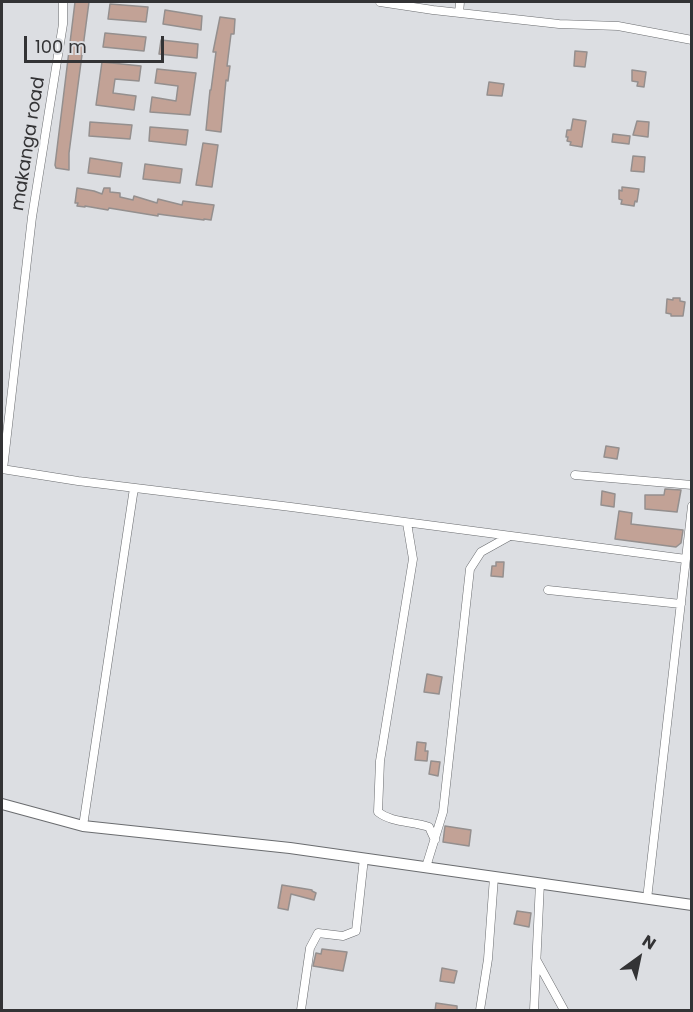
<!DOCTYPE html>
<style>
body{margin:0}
#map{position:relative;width:693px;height:1012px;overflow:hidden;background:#dcdee2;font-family:Poppins,sans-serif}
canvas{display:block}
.frame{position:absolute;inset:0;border:3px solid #333335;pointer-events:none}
.north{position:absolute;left:609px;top:928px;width:60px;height:60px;-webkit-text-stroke:4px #dcdee2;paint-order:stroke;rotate:33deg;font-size:16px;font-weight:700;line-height:24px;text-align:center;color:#333335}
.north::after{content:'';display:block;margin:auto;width:21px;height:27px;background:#333335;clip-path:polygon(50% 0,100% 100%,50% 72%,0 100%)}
.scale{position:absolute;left:24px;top:36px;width:140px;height:27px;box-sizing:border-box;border:3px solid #333335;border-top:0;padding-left:8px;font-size:18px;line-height:21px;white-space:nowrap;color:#333335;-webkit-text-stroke:4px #dcdee2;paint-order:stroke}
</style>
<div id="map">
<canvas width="693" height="1012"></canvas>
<div class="frame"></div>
<div class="north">N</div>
<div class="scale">100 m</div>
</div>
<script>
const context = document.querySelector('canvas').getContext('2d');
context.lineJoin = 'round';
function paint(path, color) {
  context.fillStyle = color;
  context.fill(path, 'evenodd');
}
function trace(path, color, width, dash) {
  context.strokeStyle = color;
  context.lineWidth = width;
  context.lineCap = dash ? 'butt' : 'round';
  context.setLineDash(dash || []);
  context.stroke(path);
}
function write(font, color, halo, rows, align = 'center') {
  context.font = font + ' Poppins,sans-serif';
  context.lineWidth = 4.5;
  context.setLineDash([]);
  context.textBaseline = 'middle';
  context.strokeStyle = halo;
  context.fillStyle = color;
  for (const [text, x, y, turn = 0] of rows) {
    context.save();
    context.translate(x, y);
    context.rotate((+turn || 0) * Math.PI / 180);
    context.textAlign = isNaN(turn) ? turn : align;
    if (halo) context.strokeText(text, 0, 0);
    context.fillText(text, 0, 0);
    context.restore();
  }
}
const building = new Path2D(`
 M75,2H89L69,153V170L56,168L55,165Z
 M110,4L148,7L146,22L108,19Z
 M165,10L202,16L201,30L163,24Z
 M220,17L235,19L234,34H231L227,66H230L228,81L226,80L221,132L206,130L210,90H211L216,52H213Z
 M105,33L146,37L144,51L103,47Z
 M161,40L198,44L197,58L159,54Z
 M575,51L587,52L585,67L574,66Z
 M102,62L141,66L139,81L115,79L113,93L136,96L134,110L96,105Z
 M157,69L196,73L190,115L150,112L152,97L176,101L178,86L155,83Z
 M632,70L646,72L644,87L637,86L638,82L632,81Z
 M489,82L504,84L502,96L487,95Z
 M573,119L586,121L582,147L570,145L571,142L567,141L568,137H566L567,130H571Z
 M637,121L649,122L648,137L633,135Z
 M90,122L132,125L130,139L89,136Z
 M150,127L188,130L186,145L149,141Z
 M613,134L630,136L629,144L612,142Z
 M203,143L218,145L212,187L196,185Z
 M633,156L645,157L644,172L631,171Z
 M90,158L122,163L120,177L88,173Z
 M145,164L182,169L180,183L143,179Z
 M622,187L639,189L637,202L635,201L634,206L621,204L622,200L619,199V190L622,191Z
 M77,188L94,191L102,194L104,188H110V192L120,193V197L133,200L134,196L157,203L158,199L182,205L183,201L214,205L211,220L204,219V220L165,215L158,214V216L109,208L108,210L85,206V207L77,206L78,203H75Z
 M673,298H680V301L685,302L683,316H671V314L666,313L667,299L673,300Z
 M606,446L619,448L617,459L604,457Z
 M665,489L681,490L677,512L645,509V495H664Z
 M602,491L615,494L614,507L601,505Z
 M619,511L632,513L631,524L683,530L681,543L676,547L615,539Z
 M496,562H504L503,577L491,576L492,566H496Z
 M427,674L442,677L439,694L424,692Z
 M417,742L426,743L425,751H428L427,761L415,760Z
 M431,761L440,762L438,776L429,774Z
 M445,826L471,830L469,846L443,842Z
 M282,885L312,890V891L316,893L314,900L291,894L288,910L278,908Z
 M517,911L531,913L529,927L514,924Z
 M322,949L347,952L343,971L313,966L316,953L321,954Z
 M442,968L457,971L454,983L440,981Z
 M436,1003L457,1006V1011H435Z`);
paint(building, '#c2a296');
trace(building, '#948f8e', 1.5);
const street = new Path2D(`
 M380,2L433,10L559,24L618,26L692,40
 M459,13L460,2
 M2,469L78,481L291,507L686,559
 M3,469L32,217L63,24V2
 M575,475L692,485
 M407,523L413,559L380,761L378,812C392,823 412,821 429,827L435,840
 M548,590L681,604
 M83,826L134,488
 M426,867L443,812L470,569L481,552L508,537
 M647,899L692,506
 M537,961L564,1010
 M301,1010L310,948L318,933L343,936L356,931L364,858
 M480,1010L488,959L494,877
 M534,1010L540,883`);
const secondary = new Path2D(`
 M2,804L83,826L290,848L692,905`);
trace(street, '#6a6c6f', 9);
trace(secondary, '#6a6c6f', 12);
trace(street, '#fff', 8);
trace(secondary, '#fff', 10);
write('18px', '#333335', '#dcdee2', [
 ["makanga road",29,144,-81]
]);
</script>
